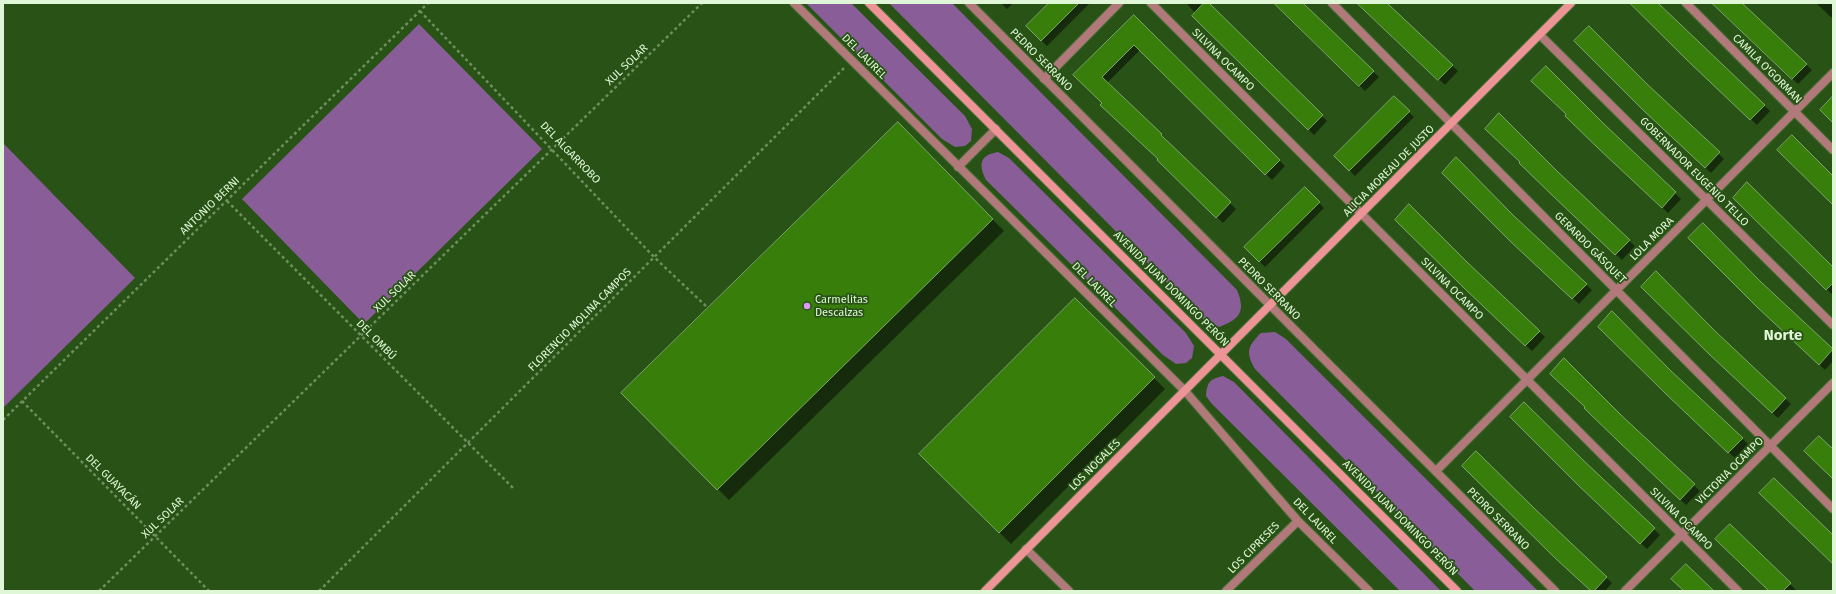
<!DOCTYPE html>
<meta charset="utf-8">
<style>
body{margin:0}
#map{position:relative;width:1836px;height:594px;overflow:hidden;background:#295216;font-family:"Fira Sans",sans-serif}
canvas{display:block}
.frame{position:absolute;inset:0;border:4px solid #dff7d6;pointer-events:none}
</style>
<div id="map">
<canvas width="1836" height="594"></canvas>
<div class="frame"></div>
</div>
<script>
const context = document.querySelector('canvas').getContext('2d');
context.lineJoin = 'round';
function paint(path, color) {
  context.fillStyle = color;
  context.fill(path, 'evenodd');
}
function trace(path, color, width, dash) {
  context.strokeStyle = color;
  context.lineWidth = width;
  context.lineCap = dash ? 'butt' : 'round';
  context.setLineDash(dash || []);
  context.stroke(path);
}
function write(font, color, halo, rows, align = 'center') {
  context.font = font + ' "Fira Sans",sans-serif';
  context.lineWidth = 3.5;
  context.setLineDash([]);
  context.textBaseline = 'middle';
  context.strokeStyle = halo;
  context.fillStyle = color;
  for (const [text, x, y, turn = 0] of rows) {
    context.save();
    context.translate(x, y);
    context.rotate((+turn || 0) * Math.PI / 180);
    context.textAlign = isNaN(turn) ? turn : align;
    if (halo) context.strokeText(text, 0, 0);
    context.fillText(text, 0, 0);
    context.restore();
  }
}
paint(new Path2D(`
 M806,3H851L965,116L972,129L971,141L965,146L955,147L942,139Z
 M889,3H952L1237,290C1246,312 1240,319 1219,327L1204,320Z
 M419,24L542,149L364,324L242,199Z
 M4,144L135,278L3,408V145Z
 M998,152L1009,158L1186,333L1194,346L1192,358L1186,363L1176,364L1163,355L986,180C978,164 980,155 998,152Z
 M1275,332L1286,339L1538,591H1475L1255,369C1245,352 1248,346 1261,333Z
 M1223,376L1234,382L1441,591H1400L1212,404L1206,396C1207,382 1210,379 1223,376Z`), '#895d97');
paint(new Path2D(`
 M1001,3H1013L1007,9Z
 M1050,3H1090L1047,46L1027,26Z
 M1186,3H1207L1327,121L1314,135L1255,78Z
 M1276,3H1304L1310,9L1308,10L1379,77L1365,91Z
 M1359,3H1386L1458,71L1445,85Z
 M1631,3H1658L1770,111L1757,125L1696,68Z
 M1713,3H1741L1812,70L1798,84Z
 M1816,3H1833V19Z
 M1134,16L1285,166L1272,180L1140,50L1107,83L1161,134L1167,140L1166,141L1236,209L1223,223L1164,166L1159,159L1075,75Z
 M1647,86L1724,159L1711,173L1650,116Z
 M1394,98L1414,117L1355,176L1335,156Z
 M1568,114L1604,125L1681,199L1668,213L1607,155Z
 M898,123L1004,231L729,500L622,393Z
 M1557,173L1635,246L1622,260L1561,203Z
 M1305,188L1324,208L1265,267L1245,247Z
 M1515,217L1592,290L1579,304L1518,247Z
 M1689,238L1761,283L1833,351V361L1825,370Z
 M1467,264L1545,337L1532,351L1471,294Z
 M1833,268V295L1808,272Z
 M1075,299L1165,389L1011,544L921,454Z
 M1714,331L1791,404L1778,418L1717,361Z
 M1670,371L1748,444L1735,458L1674,401Z
 M1586,407L1622,418L1700,491L1686,505L1626,448Z
 M1582,461L1660,535L1647,549L1586,491Z
 M1534,510L1612,583L1605,591H1592Z
 M1730,526L1797,591H1769Z`), '#0007');
const building = new Path2D(`
 M1049,3H1079L1041,41L1026,26Z
 M1204,3H1209L1323,115L1308,130L1192,16Z
 M1274,3H1303L1374,71L1359,86Z
 M1357,3H1387L1453,65L1438,80Z
 M1630,3H1658L1765,105L1750,120L1689,62Z
 M1712,3H1742L1807,64L1792,79Z
 M1134,15L1280,160L1265,175L1134,45L1102,77L1162,134L1161,135L1231,202L1216,218L1157,160L1158,159L1100,105L1102,103L1073,75Z
 M1589,26L1647,84L1720,152L1705,168L1643,110L1574,41Z
 M1546,66L1604,124L1676,192L1662,208L1600,150L1565,116L1566,114L1531,81Z
 M1394,96L1410,111L1349,171L1334,156Z
 M1833,96V123L1820,110Z
 M1499,113L1558,172L1630,240L1615,255L1554,197L1519,163L1520,162L1485,129Z
 M898,122L993,219L717,490L621,393Z
 M1792,135L1833,176V205L1777,150Z
 M1456,157L1514,216L1587,284L1572,299L1511,242L1442,173Z
 M1747,182L1833,267V283L1826,290L1733,198Z
 M1305,187L1320,202L1259,262L1244,247Z
 M1409,204L1468,263L1540,331L1525,346L1464,288L1395,220Z
 M1703,223L1761,282L1833,349L1819,365L1757,307L1688,238Z
 M1656,271L1714,330L1786,398L1772,413L1710,355L1641,287Z
 M1075,298L1155,377L999,533L919,454Z
 M1612,311L1670,370L1743,438L1728,453L1667,395L1598,327Z
 M1564,358L1622,416L1695,484L1680,500L1619,442L1584,408L1585,407L1550,374Z
 M1524,402L1583,460L1655,528L1640,544L1579,486L1510,417Z
 M1819,436L1833,449V479L1804,451Z
 M1476,451L1535,509L1607,577L1594,591H1591L1555,558L1462,466Z
 M1774,478L1833,535V564L1759,493Z
 M1730,524L1791,583L1783,591H1769L1715,539Z
 M1686,564L1714,591H1684L1671,579Z`);
paint(building, '#377f0a');
trace(building, '#7ba86a', 1);
const street = new Path2D(`
 M794,3L1185,391L1298,521L1369,591
 M969,3L1555,591
 M1151,3L1738,591
 M1332,3L1833,509
 M1686,3L1833,150
 M1540,35L1833,325
 M1044,79L1119,3
 M958,167L996,129
 M1436,471L1833,73
 M1026,549L1069,591
 M1226,591L1298,521
 M1625,591L1833,383`);
const secondary = new Path2D(`
 M869,3L1457,591
 M985,591L1571,3`);
trace(street, '#4a7039', 10);
trace(secondary, '#4a7039', 10);
trace(new Path2D(`
 M420,11L654,257L707,307
 M227,201L515,490
 M22,401L209,591
 M3,420L428,3
 M99,591L702,3
 M319,591L845,67`), '#6d905e', 2.5, [3, 3]);
trace(street, '#b2797b', 8);
trace(secondary, '#ed9497', 8);
for (const [x, y, r, color] of [
 [807,306,4,"#dd99f3"]
]) {
  const dot = new Path2D();
  dot.arc(x, y, r, 0, 2 * Math.PI);
  context.fillStyle = color;
  context.fill(dot);
  trace(dot, '#295216', 1.5);
}
write('11px', '#dff7d6', '#295216', [
 ["DEL LAUREL",864,57,45],
 ["PEDRO SERRANO",1041,60,45],
 ["SILVINA OCAMPO",1223,60,45],
 ["XUL SOLAR",627,65,-44],
 ["CAMILA O'GORMAN",1767,69,45],
 ["DEL ALGARROBO",570,153,46],
 ["ALICIA MOREAU DE JUSTO",1389,171,-45],
 ["GOBERNADOR EUGENIO TELLO",1694,172,45],
 ["ANTONIO BERNI",210,206,-44],
 ["LOLA MORA",1652,239,-45],
 ["GERARDO GÁSQUET",1590,248,45],
 ["DEL LAUREL",1094,285,45],
 ["AVENIDA JUAN DOMINGO PERÓN",1171,289,45],
 ["PEDRO SERRANO",1269,289,45],
 ["SILVINA OCAMPO",1452,289,45],
 ["XUL SOLAR",395,292,-44],
 ["FLORENCIO MOLINA CAMPOS",580,320,-45],
 ["DEL OMBÚ",376,340,45],
 ["LOS NOGALES",1095,465,-45],
 ["VICTORIA OCAMPO",1730,471,-45],
 ["DEL GUAYACÁN",113,482,45],
 ["XUL SOLAR",163,518,-44],
 ["AVENIDA JUAN DOMINGO PERÓN",1400,518,45],
 ["PEDRO SERRANO",1498,519,45],
 ["SILVINA OCAMPO",1681,519,45],
 ["DEL LAUREL",1315,521,46],
 ["LOS CIPRESES",1254,548,-45]
]);
write('11px', '#dff7d6', '#295216', [
 ["Carmelitas",815,300],
 ["Descalzas",815,313]
], 'left');
write('bold 15px', '#dff7d6', '#295216', [
 ["Norte",1783,336]
]);
</script>
